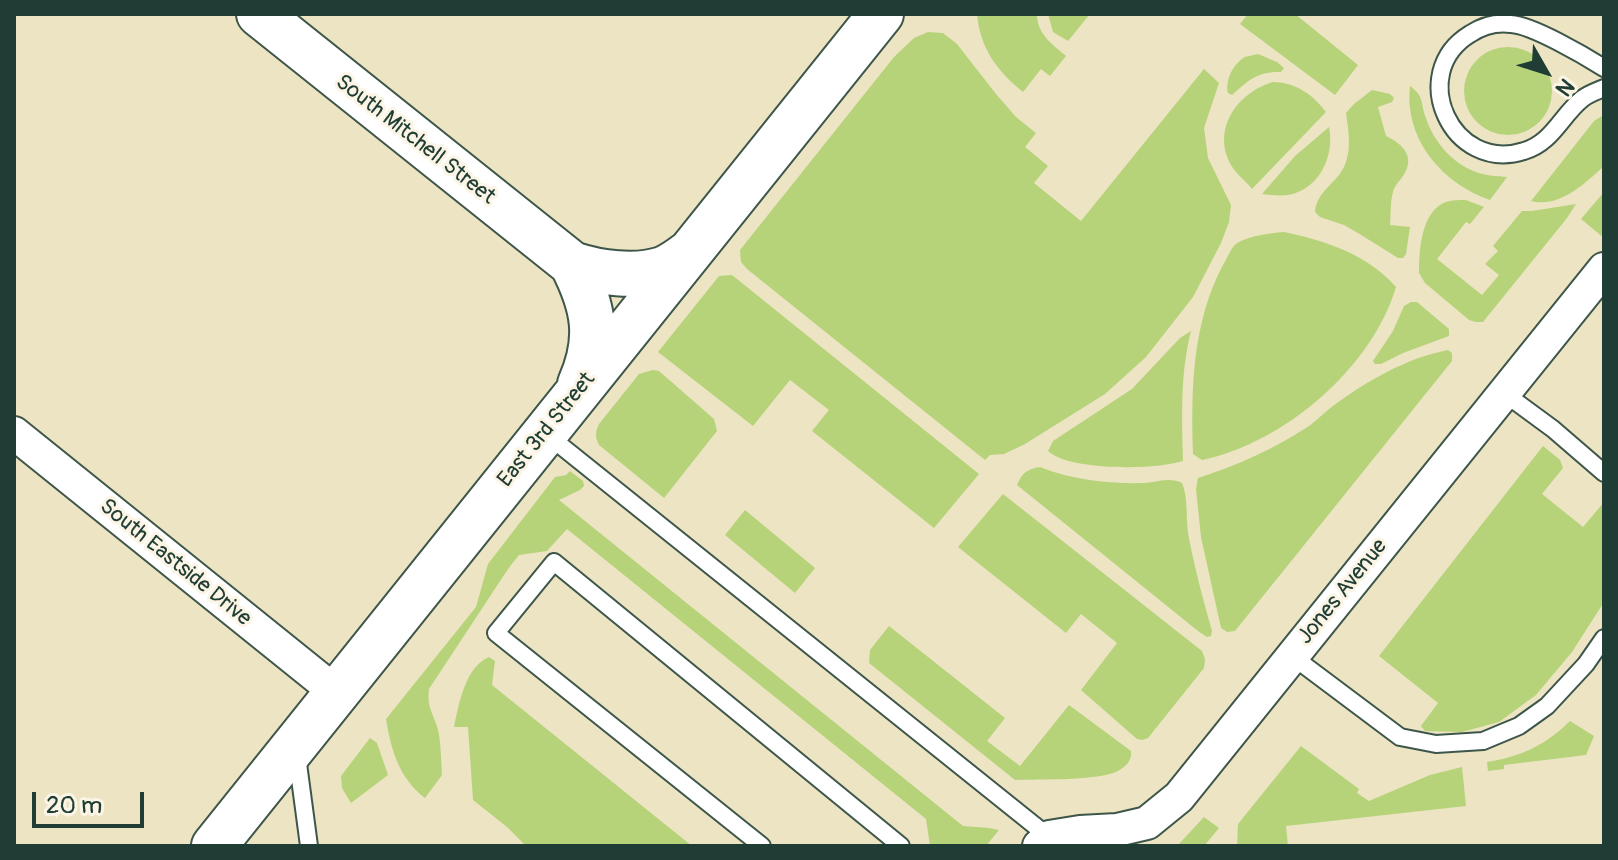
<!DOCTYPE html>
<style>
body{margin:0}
#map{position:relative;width:1618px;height:860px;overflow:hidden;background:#ece4c3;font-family:Pangolin,sans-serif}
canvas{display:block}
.frame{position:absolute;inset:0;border:16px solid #1f3d34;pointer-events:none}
.north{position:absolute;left:1506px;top:32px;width:80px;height:80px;-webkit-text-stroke:6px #fcf5e5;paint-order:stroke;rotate:129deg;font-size:22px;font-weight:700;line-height:32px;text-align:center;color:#1f3d34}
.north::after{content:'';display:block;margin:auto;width:28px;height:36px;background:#1f3d34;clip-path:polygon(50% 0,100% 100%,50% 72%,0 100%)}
.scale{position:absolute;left:32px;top:792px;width:112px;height:36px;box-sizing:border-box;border:4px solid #1f3d34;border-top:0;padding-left:10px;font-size:24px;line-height:28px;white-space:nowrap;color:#1f3d34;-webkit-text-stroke:6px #fcf5e5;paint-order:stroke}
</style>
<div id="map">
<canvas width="1618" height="860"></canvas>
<div class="frame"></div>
<div class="north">N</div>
<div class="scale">20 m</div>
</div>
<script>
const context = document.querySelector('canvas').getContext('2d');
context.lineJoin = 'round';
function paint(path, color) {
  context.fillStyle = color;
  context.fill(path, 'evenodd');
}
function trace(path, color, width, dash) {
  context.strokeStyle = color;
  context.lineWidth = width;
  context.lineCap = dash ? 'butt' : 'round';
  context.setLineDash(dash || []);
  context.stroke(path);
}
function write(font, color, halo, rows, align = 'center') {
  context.font = font + ' Pangolin,sans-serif';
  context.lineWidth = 6;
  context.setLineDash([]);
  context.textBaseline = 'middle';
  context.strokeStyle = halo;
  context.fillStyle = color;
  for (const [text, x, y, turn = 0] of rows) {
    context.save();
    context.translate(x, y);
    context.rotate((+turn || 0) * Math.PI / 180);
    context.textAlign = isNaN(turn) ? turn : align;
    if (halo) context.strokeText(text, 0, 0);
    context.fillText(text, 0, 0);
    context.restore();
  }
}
paint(new Path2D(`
 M977,14H1037C1037,34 1052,44 1066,56L1050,76L1041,69L1023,92C997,71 980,48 977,14Z
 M1048,14H1090L1068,41L1053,32Z
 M1248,14H1295L1358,65L1335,95L1240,24Z
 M928,32L943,33L957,44L996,94L1016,117L1036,133L1025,147L1048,166L1034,183L1081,221L1204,69L1219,83L1204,128L1208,158L1231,205L1229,222L1221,243L1193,297L1146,357L1105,394L1025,444L1004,454L990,455L985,460L747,269L741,262L740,250L894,57L914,38Z
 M1464 91a44 44 0 1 1 88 0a44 44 0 1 1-88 0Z
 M1258,54L1277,62L1284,68L1281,72C1259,71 1248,80 1232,95L1228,93C1225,80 1233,64 1245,57C1246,57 1257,54 1258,54Z
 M1273,82C1297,83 1312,94 1326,112L1252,189C1246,181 1236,174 1231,165C1211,129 1238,92 1273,82Z
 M1410,86C1425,97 1420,103 1426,118C1433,141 1453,164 1476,172C1486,176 1497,176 1507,177L1490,200C1442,183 1404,139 1410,86Z
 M1372,90L1390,94L1394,98L1392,102L1378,107L1386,136C1403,144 1416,157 1403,176C1399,182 1394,186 1393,192C1390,203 1391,214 1390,225L1410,227L1406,254L1403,258H1398L1358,233L1344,225L1320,217L1315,212C1316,196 1329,187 1339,175C1353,157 1349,134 1346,113L1354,104Z
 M1602,116H1604V166L1602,168C1583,185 1559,208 1531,201L1594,121Z
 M1329,127C1335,156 1319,190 1288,195C1279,196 1271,195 1262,194L1295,156Z
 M1604,192V238L1581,219Z
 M1466,200L1484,207L1470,224L1466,222L1437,259L1482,295L1499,275L1485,264L1498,251L1493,246L1522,211H1532L1576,204L1567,218L1483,322H1476L1469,320L1425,283L1419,273C1419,251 1421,211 1446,202C1452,200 1460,200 1466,200Z
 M1284,232C1326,241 1367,254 1396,287C1372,368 1284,443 1202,460L1193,454C1191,390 1192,323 1223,265C1227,259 1230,249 1236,244C1247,236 1271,233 1284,232Z
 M732,275L979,474L934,528L812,431L829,410L790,380L753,426L658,352L719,276Z
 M1411,302H1417L1449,329V336L1403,353L1381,364H1375L1373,361L1393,331L1404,306Z
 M1191,331C1180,374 1182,417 1183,461C1156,470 1069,471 1048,451L1053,441L1132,389L1180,338Z
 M1448,350L1452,353V361L1235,631L1227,632L1221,628L1201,537L1196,489L1198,478C1238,465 1274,449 1309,426C1317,420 1325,412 1333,406C1367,381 1406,358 1448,350Z
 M653,370L659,371L714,419L717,431L664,498L599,445C595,437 595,433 599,424L639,374Z
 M1543,446L1560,460L1563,468L1542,494L1583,527L1604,502V602L1572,652L1536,695L1499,722L1462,732L1425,731L1421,726L1438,703L1379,656Z
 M1040,467C1071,480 1112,484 1145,483C1158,482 1170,477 1182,483C1188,496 1186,518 1188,533C1194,566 1203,599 1212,631L1211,636L1207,637L1198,631L1017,485C1022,473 1027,469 1040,467Z
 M570,471L583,481L584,486L580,490L559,500L963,826L989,828L999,830L986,846H930L926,819L567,529L547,551L519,555L508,569L429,689C426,709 436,717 439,734C441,748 441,761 442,775L425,798C399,778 391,750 386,719L476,607L488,564L555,477L566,475Z
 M1003,494L1202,651L1205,659L1204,668L1148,738L1142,740L1137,739L1081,690L1117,643L1081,614L1066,633L958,547Z
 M745,510L815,568L795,593L725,535Z
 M889,626L1005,718L987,741L1020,766L1069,705L1131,751C1132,760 1127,766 1118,771C1098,781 1040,779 1015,780L869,663L870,650Z
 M489,657L495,661L492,685L692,846H526L507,827L473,800L468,727H454C459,704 465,667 489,657Z
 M1570,721L1594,736L1586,755L1504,765V769L1488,771L1487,762C1520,757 1546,745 1570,721Z
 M370,738L377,743L388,775L351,803L342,788L341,776Z
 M1301,746L1359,789L1357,793L1369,801L1430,775L1462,767L1466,806L1286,826L1288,846H1237L1238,824Z
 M1204,817L1219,828L1204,846H1177Z`), '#b6d37a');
const service = new Path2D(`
 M1604,68C1585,56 1532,25 1511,24C1496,22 1482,26 1470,34C1406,73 1452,174 1524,151C1552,143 1561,116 1582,99C1588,94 1597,91 1604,88
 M1504,393L1553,429L1604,473
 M545,433L1049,837
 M1292,656L1400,737L1436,744L1483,741L1519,726L1547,706L1586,664L1604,638
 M297,756L309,846
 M762,846L496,633L554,562L901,846`);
const minor = new Path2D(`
 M14,433L337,693
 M1039,846L1049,837L1080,832L1117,830L1147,823L1179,797L1604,269`);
const primary = new Path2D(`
 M259,14L572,264C599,273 635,278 663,269C673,265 682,258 690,252
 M572,264C594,307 600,339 580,384
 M214,846L881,14`);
trace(service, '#3e5649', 20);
trace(minor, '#3e5649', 36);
trace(primary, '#3e5649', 48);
trace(service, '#fff', 16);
trace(minor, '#fff', 32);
trace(primary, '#fff', 44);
write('22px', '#1f3d34', '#fcf5e5', [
 ["South Mitchell Street",415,140,38],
 ["East 3rd Street",547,430,-51],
 ["South Eastside Drive",175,563,39],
 ["Jones Avenue",1343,592,-51]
]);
</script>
